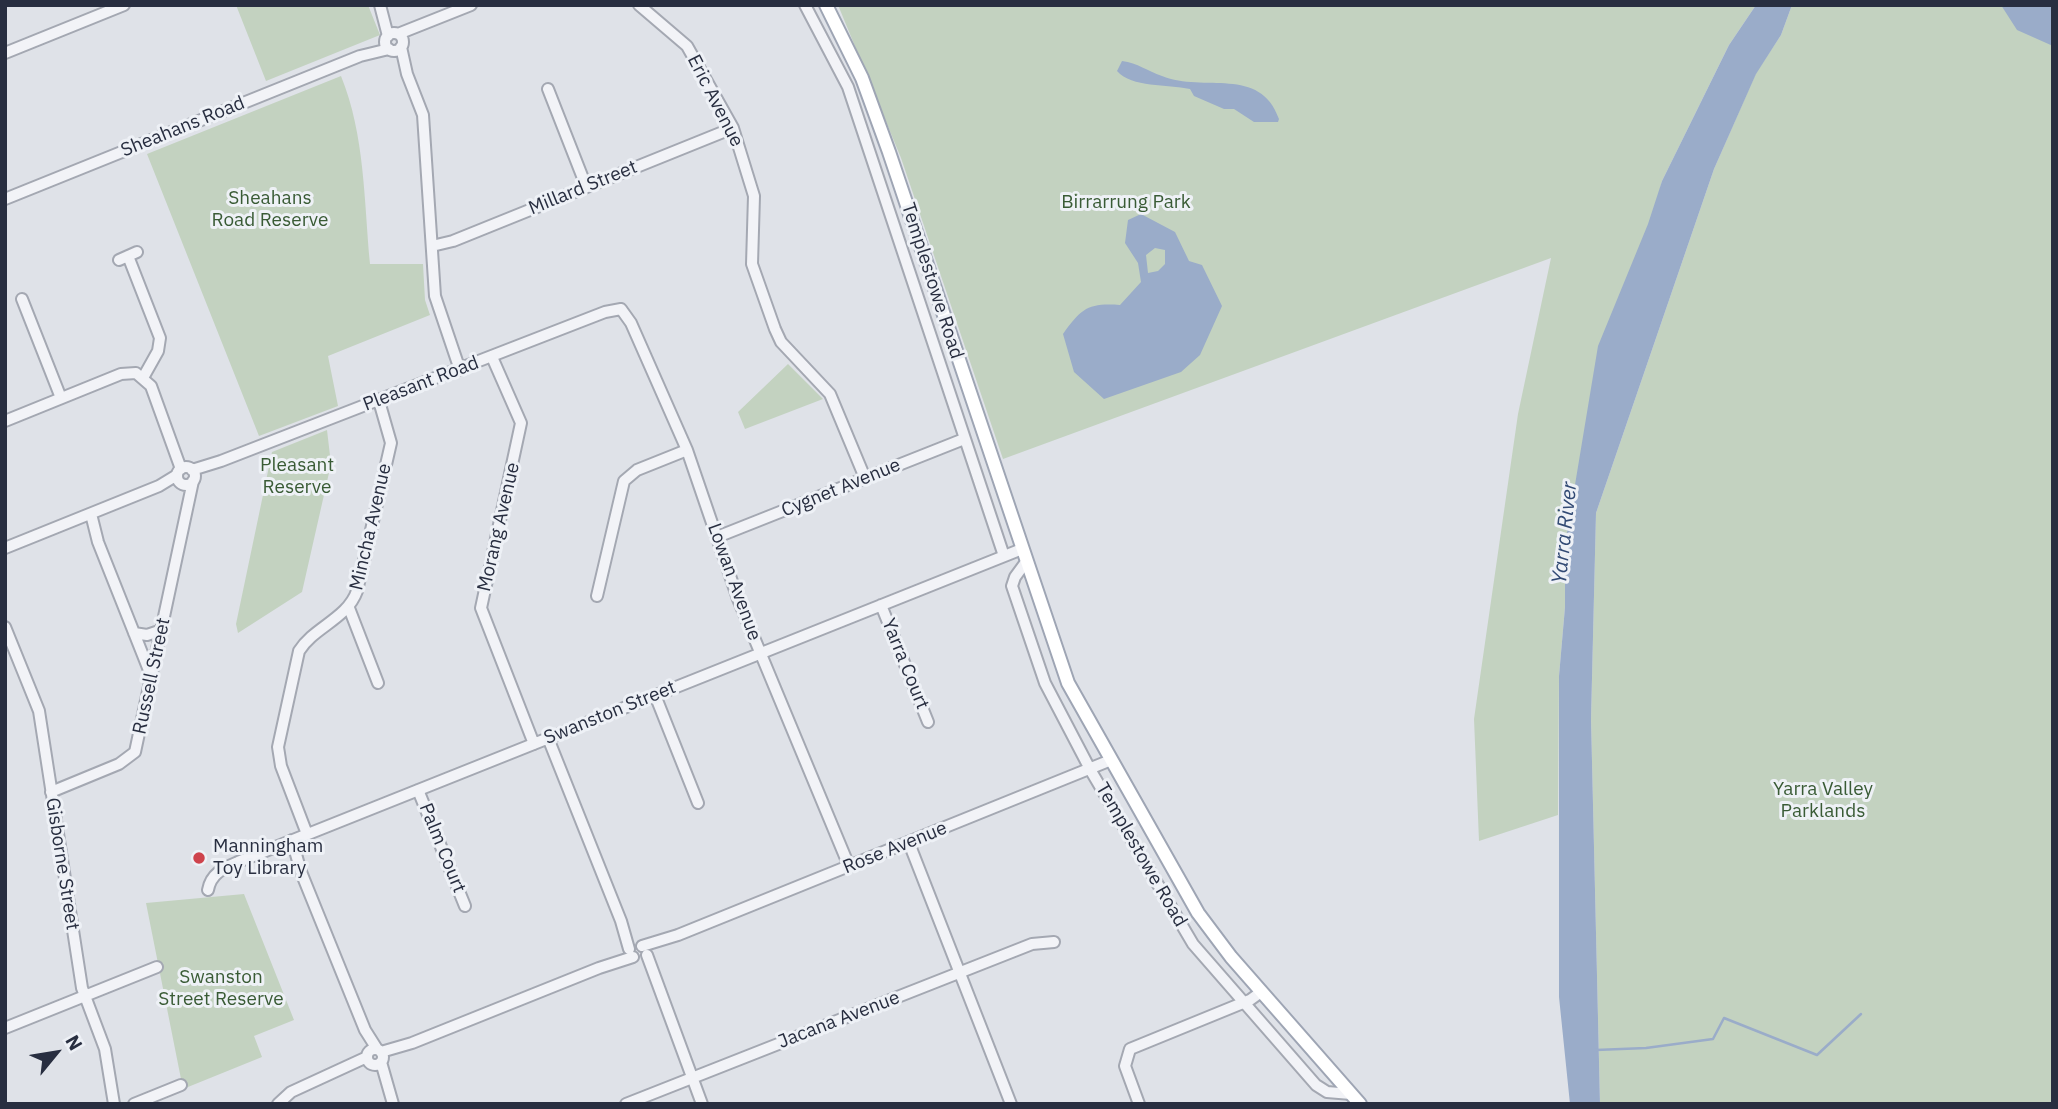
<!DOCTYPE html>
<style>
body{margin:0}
#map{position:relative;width:2058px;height:1109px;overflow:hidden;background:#dfe2e8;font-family:"IBM Plex Sans",sans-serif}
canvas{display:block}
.frame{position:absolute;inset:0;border:7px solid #282e40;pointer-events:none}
.north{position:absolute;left:21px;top:1018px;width:70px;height:70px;-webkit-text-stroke:5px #eef1f6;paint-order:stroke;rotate:60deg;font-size:19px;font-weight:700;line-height:28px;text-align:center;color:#282e40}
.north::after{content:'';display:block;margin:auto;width:24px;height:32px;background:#282e40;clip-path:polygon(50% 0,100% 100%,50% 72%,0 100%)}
</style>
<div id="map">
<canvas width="2058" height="1109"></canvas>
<div class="frame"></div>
<div class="north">N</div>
</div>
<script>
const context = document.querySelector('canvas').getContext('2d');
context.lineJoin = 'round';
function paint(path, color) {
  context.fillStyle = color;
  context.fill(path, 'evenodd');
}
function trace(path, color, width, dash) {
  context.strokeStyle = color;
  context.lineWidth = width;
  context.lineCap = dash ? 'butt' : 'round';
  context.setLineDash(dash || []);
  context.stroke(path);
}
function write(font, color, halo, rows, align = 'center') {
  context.font = font + ' "IBM Plex Sans",sans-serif';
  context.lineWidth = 6;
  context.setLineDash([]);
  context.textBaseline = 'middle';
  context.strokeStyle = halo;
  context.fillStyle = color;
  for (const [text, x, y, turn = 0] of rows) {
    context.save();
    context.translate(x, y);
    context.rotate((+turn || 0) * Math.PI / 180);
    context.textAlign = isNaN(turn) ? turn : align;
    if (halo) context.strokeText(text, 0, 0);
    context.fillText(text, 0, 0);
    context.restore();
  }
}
paint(new Path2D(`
 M236,5H368L380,35L266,81Z
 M838,5H1756L1729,45L1662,181L1565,545V607L1559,676L1558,815L1479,841L1474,719L1518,414L1551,258L1003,459L901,158Z
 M1792,5H2053V1104H1600L1591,719L1596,513L1714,169L1756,73L1781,35Z
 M341,76C365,135 364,201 370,264H423L425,300L430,315L328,356L338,406L259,436L147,154Z
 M788,364L823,399L745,429L738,412Z
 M327,430L331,464L302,592L238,633L236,624L272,452Z
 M244,894L294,1020L254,1036L262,1057L183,1089L146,903Z`), '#c3d2c0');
paint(new Path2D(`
 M1756,5H1792L1781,35L1756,74L1714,169L1596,513L1591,719L1600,1104H1570L1559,997V676L1565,607V545L1598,346L1648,224L1662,181L1729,45Z
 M2001,5H2053V46L2017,30Z
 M1122,61C1138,63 1147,71 1162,76C1204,93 1260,65 1279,119L1278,122H1254L1234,109H1224L1194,96L1190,89C1167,84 1132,88 1117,71Z
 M1141,214L1175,232L1189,261L1202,265L1222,306L1200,355L1181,372L1104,399L1074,372L1063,334C1082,308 1088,303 1120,305L1141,282L1138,263L1125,243L1128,220ZM1155,248L1165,250V264L1158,271L1148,273L1146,255Z`), '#9aacc9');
trace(new Path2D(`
 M1596,1050L1646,1048L1713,1039L1724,1018L1817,1055L1861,1014`), '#9aacc9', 2.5);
const minor = new Path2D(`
 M380,5L388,36
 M639,5L687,46L733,128L754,196L752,264L775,329L781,342L830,394L865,478
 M805,5L848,87L1004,556
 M385 42a9 9 0 1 1 18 0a9 9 0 1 1-18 0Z
 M398,34L471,5
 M401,47L407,74L423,115L435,296L460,370
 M5,53L124,5
 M548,89L586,186
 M5,199L360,56L389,49
 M432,246L453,241L733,128
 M128,256L160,338L158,351L144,376
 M119,260L137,252
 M22,299L61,398
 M621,309L631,323L687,450L738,599L849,866
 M492,357L521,423L481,608L534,744
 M5,421L121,374L136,373L151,386L181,469
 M177 476a9 9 0 1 1 18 0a9 9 0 1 1-18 0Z
 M192,470L221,461L605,312L621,309
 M91,514L98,542L152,678
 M717,537L964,439
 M5,548L159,486L177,475
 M1026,562L1015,577L1012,586L1045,683L1091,771L1193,944L1316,1085L1327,1092L1351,1094
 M597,596L624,481L637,470L687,450
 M881,605L928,722
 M349,608L378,683
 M5,627L39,711L82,988L105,1049L114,1104
 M134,633L147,635L162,630
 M655,695L698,803
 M548,738L621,921L629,949
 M418,790L465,906
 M51,792L119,764L135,752L193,481
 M307,834L281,766L278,747L299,651C314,627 347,619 357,591L391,443L379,401
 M292,840L301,872L365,1030L377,1049
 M909,843L1011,1104
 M208,890C211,873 224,868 238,862L1022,549
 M642,946L678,935L1111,760
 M647,955L702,1104
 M5,1028L157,967
 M367 1057a8 8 0 1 1 16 0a8 8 0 1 1-16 0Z
 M381,1052L412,1043L599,968L633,957
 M381,1062L393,1104
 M134,1104L181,1085
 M278,1104L291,1092L367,1057
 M626,1104L1032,944L1054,942
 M1139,1104L1125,1066L1130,1049L1250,1000L1261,992`);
const major = new Path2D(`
 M826,5L862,78L889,152L1068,683L1198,913L1231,957L1360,1104`);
trace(minor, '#a4a8b2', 14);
trace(major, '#9ea5b4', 16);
trace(minor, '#f2f3f7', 10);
trace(major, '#fff', 12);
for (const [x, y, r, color] of [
 [199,858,7,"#ce434c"]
]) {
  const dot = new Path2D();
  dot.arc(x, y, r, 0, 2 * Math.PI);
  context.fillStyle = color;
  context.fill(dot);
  trace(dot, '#eef1f6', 2.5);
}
write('19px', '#282e40', '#eef1f6', [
 ["Eric Avenue",715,101,63],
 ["Sheahans Road",183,127,-22],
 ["Millard Street",583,188,-22],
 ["Templestowe Road",932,281,72],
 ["Pleasant Road",421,384,-21],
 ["Cygnet Avenue",841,488,-22],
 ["Mincha Avenue",371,527,-77],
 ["Morang Avenue",499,527,-77],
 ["Lowan Avenue",734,582,70],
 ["Yarra Court",905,664,68],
 ["Russell Street",152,676,-78],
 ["Swanston Street",610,713,-22],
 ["Palm Court",442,848,68],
 ["Rose Avenue",895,848,-22],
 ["Templestowe Road",1141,855,60],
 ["Gisborne Street",62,864,81],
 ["Jacana Avenue",839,1020,-21]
]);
write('19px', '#395b35', '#eef1f6', [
 ["Sheahans",270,199],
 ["Road Reserve",270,221],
 ["Birrarrung Park",1126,203],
 ["Pleasant",297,466],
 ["Reserve",297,488],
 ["Yarra Valley",1823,790],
 ["Parklands",1823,812],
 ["Swanston",221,978],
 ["Street Reserve",221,1000]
]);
write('19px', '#282e40', '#eef1f6', [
 ["Manningham",213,847],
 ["Toy Library",213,869]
], 'left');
write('italic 21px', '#324a74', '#eef1f6', [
 ["Yarra River",1565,533,-84]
]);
</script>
